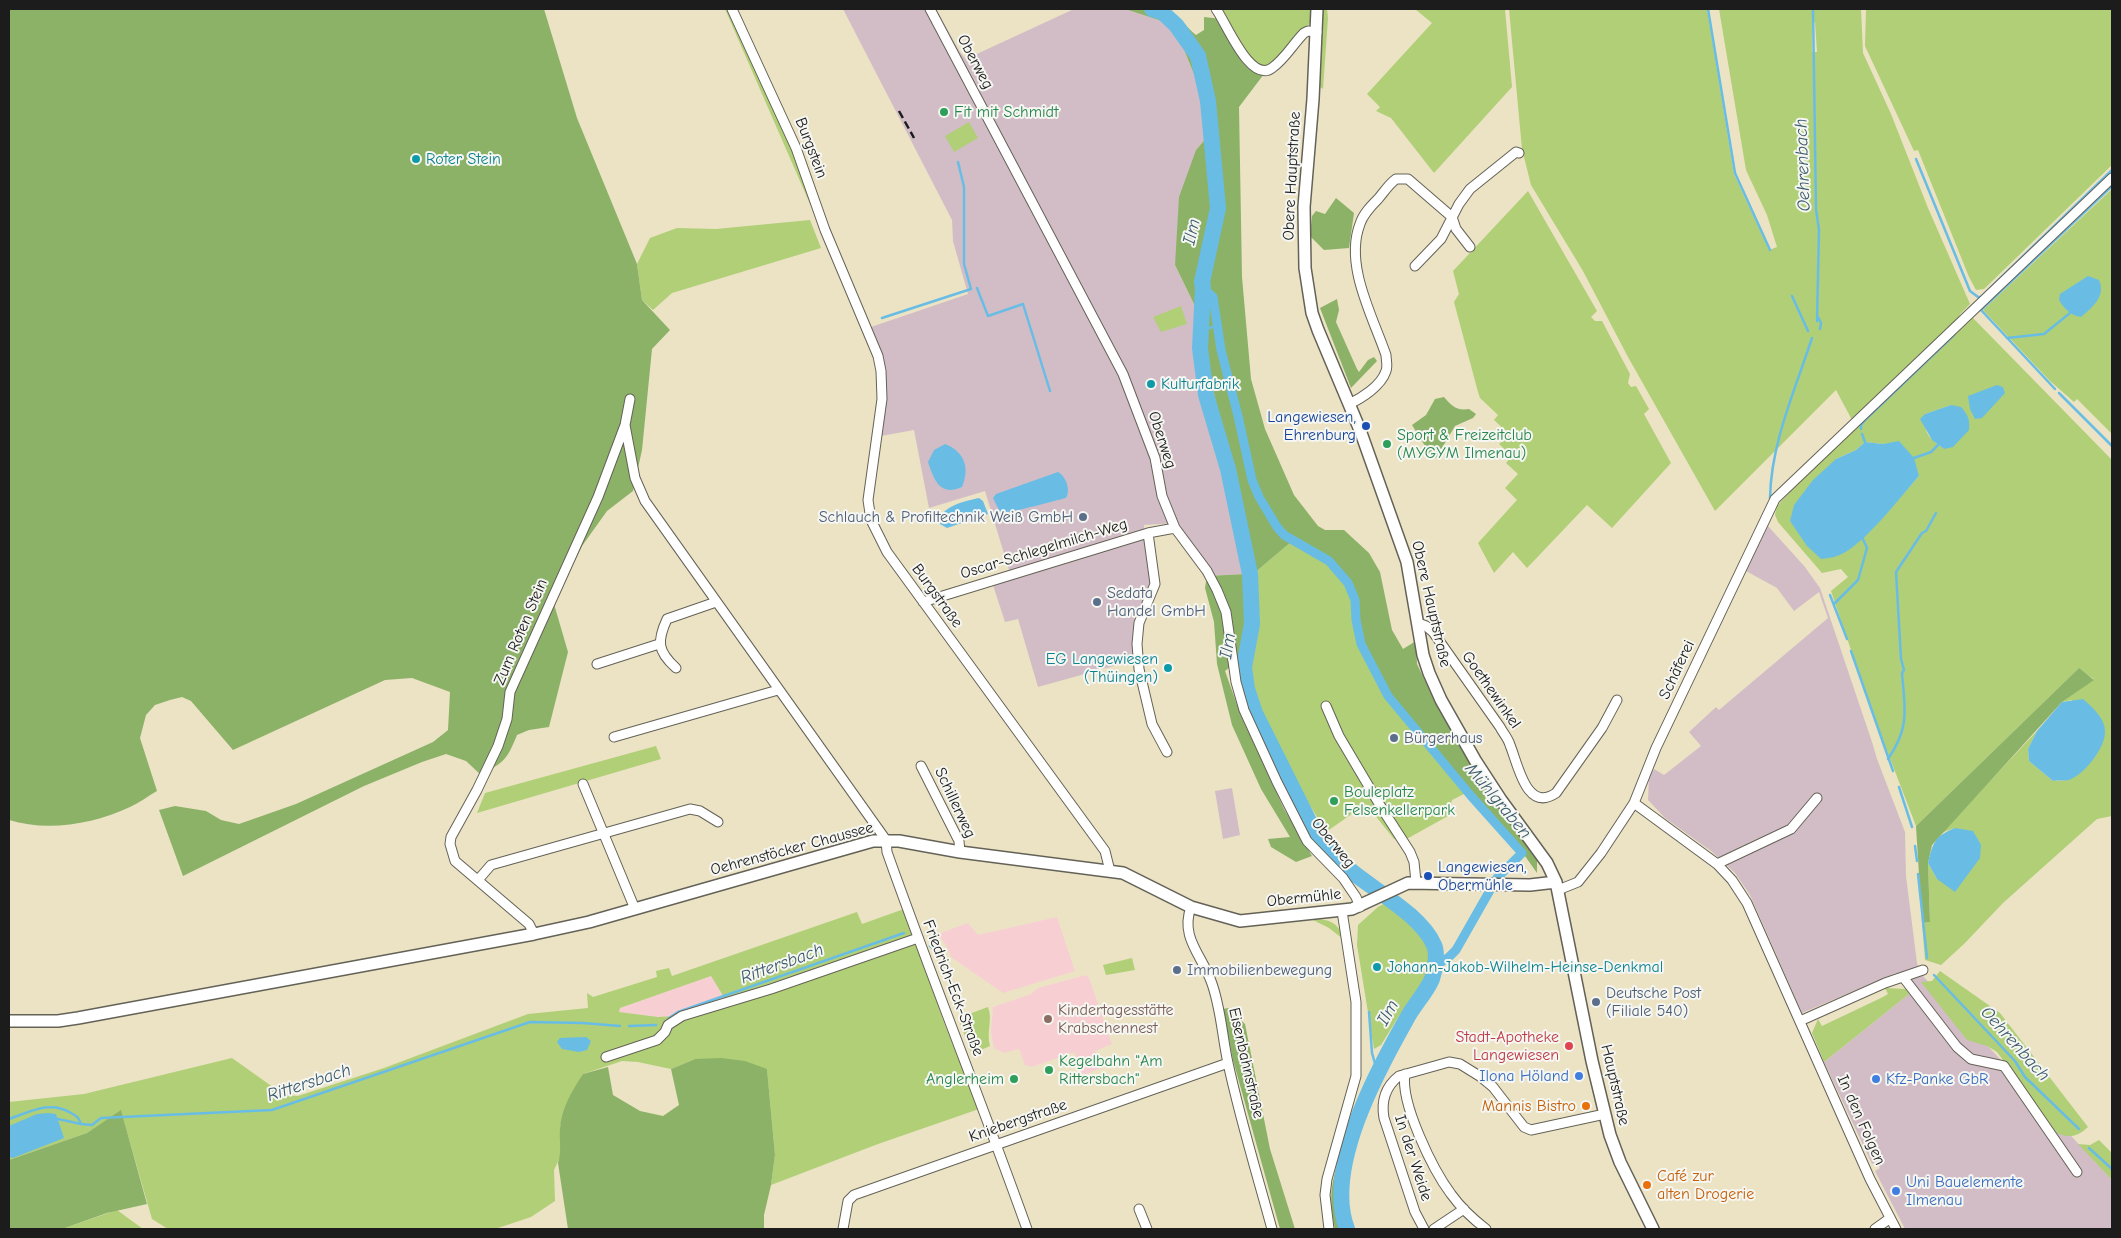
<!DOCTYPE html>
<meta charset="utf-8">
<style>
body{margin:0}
#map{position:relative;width:2121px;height:1238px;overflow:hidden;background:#ebe3c4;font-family:"Comic Neue",sans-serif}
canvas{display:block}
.frame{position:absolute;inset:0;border:10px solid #1c1c1c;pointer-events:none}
</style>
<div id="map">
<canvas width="2121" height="1238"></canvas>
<div class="frame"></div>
</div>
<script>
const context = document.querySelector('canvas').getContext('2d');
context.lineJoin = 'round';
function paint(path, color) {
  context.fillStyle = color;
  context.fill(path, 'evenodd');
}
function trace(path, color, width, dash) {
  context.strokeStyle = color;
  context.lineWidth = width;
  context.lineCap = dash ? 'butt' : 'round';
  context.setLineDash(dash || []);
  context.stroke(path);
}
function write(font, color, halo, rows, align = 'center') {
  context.font = font + ' "Comic Neue",sans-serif';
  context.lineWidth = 4;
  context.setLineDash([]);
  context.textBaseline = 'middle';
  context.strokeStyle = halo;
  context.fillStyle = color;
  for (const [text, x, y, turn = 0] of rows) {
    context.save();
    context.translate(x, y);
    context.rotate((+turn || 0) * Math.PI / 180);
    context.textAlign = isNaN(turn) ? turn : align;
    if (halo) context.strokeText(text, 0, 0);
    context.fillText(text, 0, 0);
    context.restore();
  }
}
paint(new Path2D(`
 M1057,917L1075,971L1003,993L951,957L946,945L938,934L968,923L978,935Z
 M1086,975L1089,978L1112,1044L1095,1051L1101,1068L1083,1075L1074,1052L1032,1067L1025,1065L1019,1049L1004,1053L994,1048L991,1031L993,1007L1031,994L1038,988Z
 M711,976L725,1000L676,1016L658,1017L619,1012L620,1008Z`), '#f7cfd3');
paint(new Path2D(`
 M843,9H936L960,52L966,59L1074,9H1125L1174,25L1205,101L1208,136L1196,150L1175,265L1194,304L1234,483L1246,574L1207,576L1177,523L1144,525L1145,542L1153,586L1135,624V660L1038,687L1018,619L1005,622L990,576L1009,570L985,491L929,508L914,430L881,436L885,371L871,327L968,294L953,241L952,220Z
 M1768,526L1805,567L1820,588L1872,742L1877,759L1905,832L1906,876L1917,963L1923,976L2112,1180V1229H1905L1876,1173L1875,1171L1880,1168L1877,1162L1872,1164L1824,1062L1909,994L1896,973L1802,1013L1750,895L1735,873L1711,851L1665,818L1648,800L1649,778L1654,769L1664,775L1701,746L1689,732L1716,707L1719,710L1828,618L1819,592L1794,611L1777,588L1746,571Z
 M1232,788L1240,835L1223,839L1215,791Z`), '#d2bdc7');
paint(new Path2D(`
 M725,9H729L767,88L806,182L810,204Z
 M1219,9H1311L1310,23L1274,63L1266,67L1257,65L1251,59Z
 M1322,9H1327L1328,18L1323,89L1320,87Z
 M1415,9H1505L1512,87L1434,173L1391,118L1376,111L1380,107L1367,94L1432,23Z
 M1509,9H1707L1734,174L1769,250L1777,247L1767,215L1746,170L1719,9H1861L1863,53L1891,114L1928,208L1970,304L1960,314L1959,319L1852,420L1836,390L1715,511L1628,357L1583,271L1531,185L1522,149ZM1815,22L1817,52H1812V24Z
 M1866,9H2112V165L1984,289L1976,290L1969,277L1918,150L1914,151L1865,46Z
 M969,122L978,138L954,152L945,136Z
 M2112,189V434L2077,399L2074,402L2049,380L1983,310Z
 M1528,191L1597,311L1591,317L1595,321H1602L1630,374L1628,383L1631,387L1636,386L1649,409L1644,414L1671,463L1612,528L1587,505L1527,568L1513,552L1494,573L1478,543L1517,500L1505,488L1518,474L1506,463L1512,456L1499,444L1510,435L1494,420L1498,415L1480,398L1478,392L1454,302L1459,294L1453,271Z
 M810,220L821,248L672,293L653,310L642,300L637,264L650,238L677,228L716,229Z
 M1181,306L1187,324L1161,332L1153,317Z
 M1973,318L2112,460V816L2097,819L2003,903L1964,944L1941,965L1925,960L1922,923L1930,922L1928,863L1937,879L1955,828L1941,833L2037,731L2028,749L2029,761L2053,781L2069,780L2072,700L2062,702L2094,679L2078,669L1916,826L1871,709L1831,591L1848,577L1841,569L1822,573L1778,522L1775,515L1777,506L1815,465ZM1951,405L1944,449C1928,437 1924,434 1925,414ZM1865,442L1883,444L1900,442L1919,476L1872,529L1852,547L1836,459L1856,450Z
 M1291,542L1320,557L1335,569L1346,584L1352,601L1353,621L1386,698L1464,794L1452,800L1448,816L1403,841L1394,839L1366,804L1326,832L1306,799L1260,712L1239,660L1252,575Z
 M656,746L661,759L477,813L485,793Z
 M1387,902L1404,913L1419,929L1430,944L1432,957L1424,984L1399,1016L1381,1045L1374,1049L1357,945L1358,925L1378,907Z
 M904,909L946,1028L979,1109L878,1144L771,1185L775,1155L767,1069L695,1059L671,1069L638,1062L622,1061L583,1074L560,1126L561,1155L554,1170L555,1201L531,1217L495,1229H168L152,1219L121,1111L87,1133L9,1160V1102L84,1094L232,1058L284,1095L298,1096L384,1068L528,1014L588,1008L587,993L593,997L657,977L656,971L669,968L672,976L857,912L862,924ZM711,976L725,999L676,1016L658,1017L619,1012L620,1008Z
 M1311,919C1327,919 1339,921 1343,939L1329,928Z
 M1132,958L1135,970L1106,975L1103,965Z
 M1940,971L2000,1013L2088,1127C2078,1136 2070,1139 2057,1133L1997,1052L1987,1046L1967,1040L1921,982L1932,981Z
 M1885,988L1906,989L1909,994L1824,1062L1812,1033L1818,1019L1822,1026L1883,997L1888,994Z
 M988,1007C993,1020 986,1032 990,1046L972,1054L958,1018Z
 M2099,1140L2112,1153V1180L2078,1144L2090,1145Z
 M117,1210L143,1229H62Z`), '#b0cf77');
paint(new Path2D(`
 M9,9H544L577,118L637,264L642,300L670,330L652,349L642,450L633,491L607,511L582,546L554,604L568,652L549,727L529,730L517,735C507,760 504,762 481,775L466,761L446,754L422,762L364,786L183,876L159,810L175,806L206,811L221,820L239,824L296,804L433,742L448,730L450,692L412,678L385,680L233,750L191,701L182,697L170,700L155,705L146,715L140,738L157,791C148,796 139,803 130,807C94,824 47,832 9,820Z
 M1125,9C1145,9 1163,5 1179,18C1186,24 1189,30 1196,35L1204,30V17L1222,19L1264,74L1239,107L1242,277L1251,379L1265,429L1294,495L1318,526L1325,530H1344L1369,553L1380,572L1392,630L1403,649L1416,641L1417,664L1437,706L1474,771L1495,803L1537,859V873L1513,839L1509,841L1464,794L1386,698L1359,644L1353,621L1352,601L1346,584L1335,569L1320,557L1291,542L1252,575L1239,660L1225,671L1241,716L1284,809L1312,856L1296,862L1271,847L1268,839L1290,837L1261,789L1232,725L1217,664L1214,622L1205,588L1207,576L1246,574L1234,483L1194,304L1175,265L1179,197L1196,150L1208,136L1205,101L1174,25Z
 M1336,198L1354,213L1349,248L1324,250L1310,236L1312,216L1316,211L1325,214Z
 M1337,299L1339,310L1336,322L1357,369L1359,372L1368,360L1374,357L1377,361L1351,388L1320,308Z
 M1444,397C1452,406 1456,411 1469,409L1476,414L1473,418L1455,426L1436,458L1427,457L1425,446L1412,425L1426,415L1435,399Z
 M2079,668L2094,680L2062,702L1932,845L1928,863L1930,922L1922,923L1916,826Z
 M1228,1008L1245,1024L1270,1149L1295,1229H1280L1233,1060L1223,1009Z
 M721,1058L745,1061L767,1069L775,1155L771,1185L764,1215V1229H568L558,1163C562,1152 559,1140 560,1128C562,1107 572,1091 583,1074L608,1067L613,1095L640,1111L663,1116L679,1105L671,1069L695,1059Z
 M121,1110L147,1204L107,1213L62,1229H9V1160L87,1133Z
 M1340,1156L1344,1158L1336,1194L1339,1229H1335C1329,1197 1330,1187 1340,1156Z`), '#8cb268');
paint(new Path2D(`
 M2088,276L2099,280C2106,296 2093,307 2081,317C2072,316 2064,309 2059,300L2060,294Z
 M1997,385L2003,387L2005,393L1982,418L1975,419L1970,409L1968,396Z
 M1951,405L1961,407C1968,415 1970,419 1969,430L1953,447L1944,449L1932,440L1920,419L1925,414Z
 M1899,441L1914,458L1919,476C1900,497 1862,548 1837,556C1832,558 1826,558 1821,559L1807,546L1790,521L1794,505L1813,480L1836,459L1856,450L1865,442L1883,444Z
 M945,444C965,452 970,468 962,487C940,497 934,480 928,462L934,450Z
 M1058,472C1066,476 1071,490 1066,498C1053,501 1009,514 1000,512L993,498L996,494Z
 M979,498L983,501L988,514L947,528L940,524C938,506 966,501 979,498Z
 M2083,699C2092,707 2105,718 2105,731C2106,747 2084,775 2069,780C2064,781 2058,780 2053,781L2029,761L2028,749L2037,731L2062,702Z
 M1955,828L1973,831L1981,845L1980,858L1955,892L1937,879L1928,863C1933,842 1935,836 1955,828Z
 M586,1037L591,1041L587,1050L579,1052L562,1049L557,1042L560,1038Z
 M48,1113L56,1114L64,1138L13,1158L9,1157V1126L37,1114Z`), '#69bde5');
trace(new Path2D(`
 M1708,9L1735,173L1770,250
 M1813,9L1816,209L1819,230L1817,321
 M1916,159L1970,291L1978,297H1981L2112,170
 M958,162L964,187V264L971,289
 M977,288L988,316L1023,304L1050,391
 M1792,296L1808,331
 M1818,317L1821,323L1820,329
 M882,318L971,289
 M1201,330L1217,326
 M2007,338L2044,334L2070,313
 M2055,389L1981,310L2112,186
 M2059,393L2112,446
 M1861,429V425L1865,420L1954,335
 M1862,434L1865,442
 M1914,458L1931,452L1938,445
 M1770,498C1771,443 1795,390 1812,338
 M1830,595L1847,639
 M1834,604L1858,580L1867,548L1862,537
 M1851,651L1893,771
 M1888,759C1910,727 1905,710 1902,673L1904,670L1901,659L1896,572L1922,533L1926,531L1936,513
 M1899,787L1912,827
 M1915,846L1917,861
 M1918,874L1927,958
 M930,946L935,950
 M1934,975L2015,1061L2025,1077L2079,1129
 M1369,1012L1372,1053L1378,1074
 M669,1018L678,1012L904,933
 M629,1026L656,1025
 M9,1119C30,1112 50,1100 71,1113C77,1116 79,1118 81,1124L92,1125L101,1118L272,1110L530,1022L583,1023L620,1026
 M58,1119L81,1124
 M2089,1148L2112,1169`), '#69bde5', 2.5);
trace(new Path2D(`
 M1203,288L1213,297L1221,350L1238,416L1252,480L1259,497L1277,527L1284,535L1329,561L1348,583L1355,600L1356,620L1361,644L1388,696L1471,796L1522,853L1497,878L1456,950L1449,957L1434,967`), '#69bde5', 9);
trace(new Path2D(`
 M1152,9L1162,12L1176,25L1198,56L1208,101L1218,208L1202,282L1203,288L1200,348L1206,395L1228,469L1250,574L1252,624L1244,667L1247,689L1255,713L1316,835C1326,848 1337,860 1350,870C1375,891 1421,915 1434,945C1438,954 1435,970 1432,979C1426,993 1413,1006 1406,1020C1376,1073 1324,1169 1347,1229`), '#69bde5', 16);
const street = new Path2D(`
 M732,9L796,148L825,230L878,356L881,371L882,399L868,500L871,520L887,552L1105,851L1110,871
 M930,9L1123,374L1155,458L1162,496L1175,528L1207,571L1217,590L1226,612L1236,682L1244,710L1277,782L1307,841L1343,878L1356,897L1360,907
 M1216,9C1226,22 1250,84 1272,68C1285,59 1293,44 1304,33L1308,31L1317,32
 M1415,266L1441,239L1459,204L1470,189L1516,152L1519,153
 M1349,404C1362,398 1381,386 1386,371C1388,366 1386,360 1386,355C1373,317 1344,265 1360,224C1363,214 1371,206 1378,199C1384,192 1389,184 1396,179H1408L1452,217L1456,229L1470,247
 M625,425L635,478L645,501L886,840L887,852C932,979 982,1103 1027,1229
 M1148,533L1155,584L1139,623L1137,644L1139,669L1152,724L1167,752
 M923,602L1148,533L1175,528
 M1418,623L1426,626L1433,632L1500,727C1503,733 1508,738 1510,745C1518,764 1526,813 1556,793L1602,728L1617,700
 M597,664L659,644
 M676,668C657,651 657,641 667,619L716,602
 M1326,706L1339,736L1381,807L1410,852L1414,862L1416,882
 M614,737L778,690
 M921,766L959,841L960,852
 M583,784L635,909
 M1634,803L1717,864L1732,880L1747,903L1870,1179L1896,1229
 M1717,864L1791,829L1817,798
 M478,880L491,865L690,809L700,811L718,822
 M1558,890L1578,882L1601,853L1634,803L1656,748L1775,499L2112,178
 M1191,907C1180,937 1201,954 1211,981C1221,1007 1222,1036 1228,1063C1240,1119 1257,1174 1272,1229
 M534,934L529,924L455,861L450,844L451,837L477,790L498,746L507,719L510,692L598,497L625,425L630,399
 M1903,977L1957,1047L1971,1059L2004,1066L2077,1172
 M1800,1021L1885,983L1923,970
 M606,1057L657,1040L665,1032L668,1025L682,1016L771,989L918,938
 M1405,1074C1400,1103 1433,1170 1451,1194C1461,1208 1473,1219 1486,1229
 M1139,1209L1147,1229
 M843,1229L848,1201L854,1195L1228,1063
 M1329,1229L1325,1195L1327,1179L1356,1076V1002L1342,911
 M1424,1229L1415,1212L1384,1118C1381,1101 1385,1087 1399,1076L1449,1062L1460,1064L1481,1077L1493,1087L1524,1127L1531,1130L1605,1114
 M1434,1229L1464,1209
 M1875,1229L1889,1219`);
const secondary = new Path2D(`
 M1317,9L1313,99L1304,207L1305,268L1312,313L1318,330L1360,430L1407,562L1423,655L1429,673L1441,700L1475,760L1501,800L1547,863L1556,882L1592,1061L1610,1135L1620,1162L1653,1229
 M9,1021H58L78,1018L534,934L589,922L873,841H899L960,852L1123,873L1191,907L1240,921L1352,909L1408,883L1530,885L1556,882`);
trace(street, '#646257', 11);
trace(secondary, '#646257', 14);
trace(street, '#fff', 9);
trace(secondary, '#fff', 11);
trace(new Path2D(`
 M899,111L914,138`), '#1c1c1c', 2.5, [8, 4]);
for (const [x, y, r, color] of [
 [944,112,5,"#2e9e5b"],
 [416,159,5,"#0f9aa8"],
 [1151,384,5,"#0f9aa8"],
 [1366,426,5,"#1a4fb4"],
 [1387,444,5,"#2e9e5b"],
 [1083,517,5,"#5c6f8a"],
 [1097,602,5,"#5c6f8a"],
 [1168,668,5,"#0f9aa8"],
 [1394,738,5,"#5c6f8a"],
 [1334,801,5,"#2e9e5b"],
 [1428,876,5,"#1a4fb4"],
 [1377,967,5,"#0f9aa8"],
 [1177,970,5,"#5c6f8a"],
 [1596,1002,5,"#5c6f8a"],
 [1048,1019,5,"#8d6e63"],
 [1569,1046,5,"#e0444e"],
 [1049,1070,5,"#2e9e5b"],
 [1579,1076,5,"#3f7fe0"],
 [1014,1079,5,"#2e9e5b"],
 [1876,1079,5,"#3f7fe0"],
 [1586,1106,5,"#e8710a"],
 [1647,1185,5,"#e8710a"],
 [1896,1191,5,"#3f7fe0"]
]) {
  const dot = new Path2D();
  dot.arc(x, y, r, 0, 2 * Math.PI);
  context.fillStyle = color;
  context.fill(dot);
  trace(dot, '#f6f6f2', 2);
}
write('16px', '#1c1c1c', '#f6f6f2', [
 ["Oberweg",975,62,62],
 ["Burgstein",811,148,69],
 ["Obere Hauptstraße",1292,176,-87],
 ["Oberweg",1162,440,72],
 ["Oscar-Schlegelmilch-Weg",1044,549,-17],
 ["Burgstraße",937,596,54],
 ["Obere Hauptstraße",1431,604,77],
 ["Zum Roten Stein",521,632,-67],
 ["Schäferei",1677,670,-65],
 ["Goethewinkel",1491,690,55],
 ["Schillerweg",955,803,65],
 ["Oberweg",1333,843,51],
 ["Oehrenstöcker Chaussee",792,849,-15],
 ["Obermühle",1304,898,-6],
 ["Friedrich-Eck-Straße",953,988,69],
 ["Eisenbahnstraße",1246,1063,77],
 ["Hauptstraße",1615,1085,77],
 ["In den Folgen",1861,1120,66],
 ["Kniebergstraße",1018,1121,-19],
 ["In der Weide",1413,1158,72]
]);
write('16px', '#27864d', '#f6f6f2', [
 ["Fit mit Schmidt",954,112],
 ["Sport & Freizeitclub",1397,435],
 ["(MYGYM Ilmenau)",1397,453],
 ["Bouleplatz",1344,792],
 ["Felsenkellerpark",1344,810],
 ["Kegelbahn \"Am",1059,1061],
 ["Rittersbach\"",1059,1079],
 ["Anglerheim",1004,1079,"right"]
], 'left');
write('16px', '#0d838f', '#f6f6f2', [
 ["Roter Stein",426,159],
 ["Kulturfabrik",1161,384],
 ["EG Langewiesen",1158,659,"right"],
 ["(Thüingen)",1158,677,"right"],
 ["Johann-Jakob-Wilhelm-Heinse-Denkmal",1387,967]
], 'left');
write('16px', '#164399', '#f6f6f2', [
 ["Langewiesen,",1356,417],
 ["Ehrenburg",1356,435],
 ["Langewiesen,",1438,867,"left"],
 ["Obermühle",1438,885,"left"]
], 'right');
write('16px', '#4e5e75', '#f6f6f2', [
 ["Schlauch & Profiltechnik Weiß GmbH",1073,517,"right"],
 ["Sedata",1107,593],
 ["Handel GmbH",1107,611],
 ["Bürgerhaus",1404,738],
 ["Immobilienbewegung",1187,970],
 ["Deutsche Post",1606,993],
 ["(Filiale 540)",1606,1011]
], 'left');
write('16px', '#785e54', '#f6f6f2', [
 ["Kindertagesstätte",1058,1010],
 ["Krabschennest",1058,1028]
], 'left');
write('16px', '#be3a42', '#f6f6f2', [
 ["Stadt-Apotheke",1559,1037],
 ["Langewiesen",1559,1055]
], 'right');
write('16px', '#366cbe', '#f6f6f2', [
 ["Ilona Höland",1569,1076,"right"],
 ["Kfz-Panke GbR",1886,1079],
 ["Uni Bauelemente",1906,1182],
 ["Ilmenau",1906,1200]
], 'left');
write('16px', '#c56008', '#f6f6f2', [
 ["Mannis Bistro",1576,1106],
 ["Café zur",1657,1176,"left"],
 ["alten Drogerie",1657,1194,"left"]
], 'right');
write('italic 18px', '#3b5c6c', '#f6f6f2', [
 ["Oehrenbach",1803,165,-92],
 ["Ilm",1192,232,-77],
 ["Ilm",1228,646,-81],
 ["Mühlgraben",1498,801,50],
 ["Rittersbach",782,964,-20],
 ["Ilm",1388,1013,-61],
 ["Oehrenbach",2015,1044,48],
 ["Rittersbach",309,1083,-18]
]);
</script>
